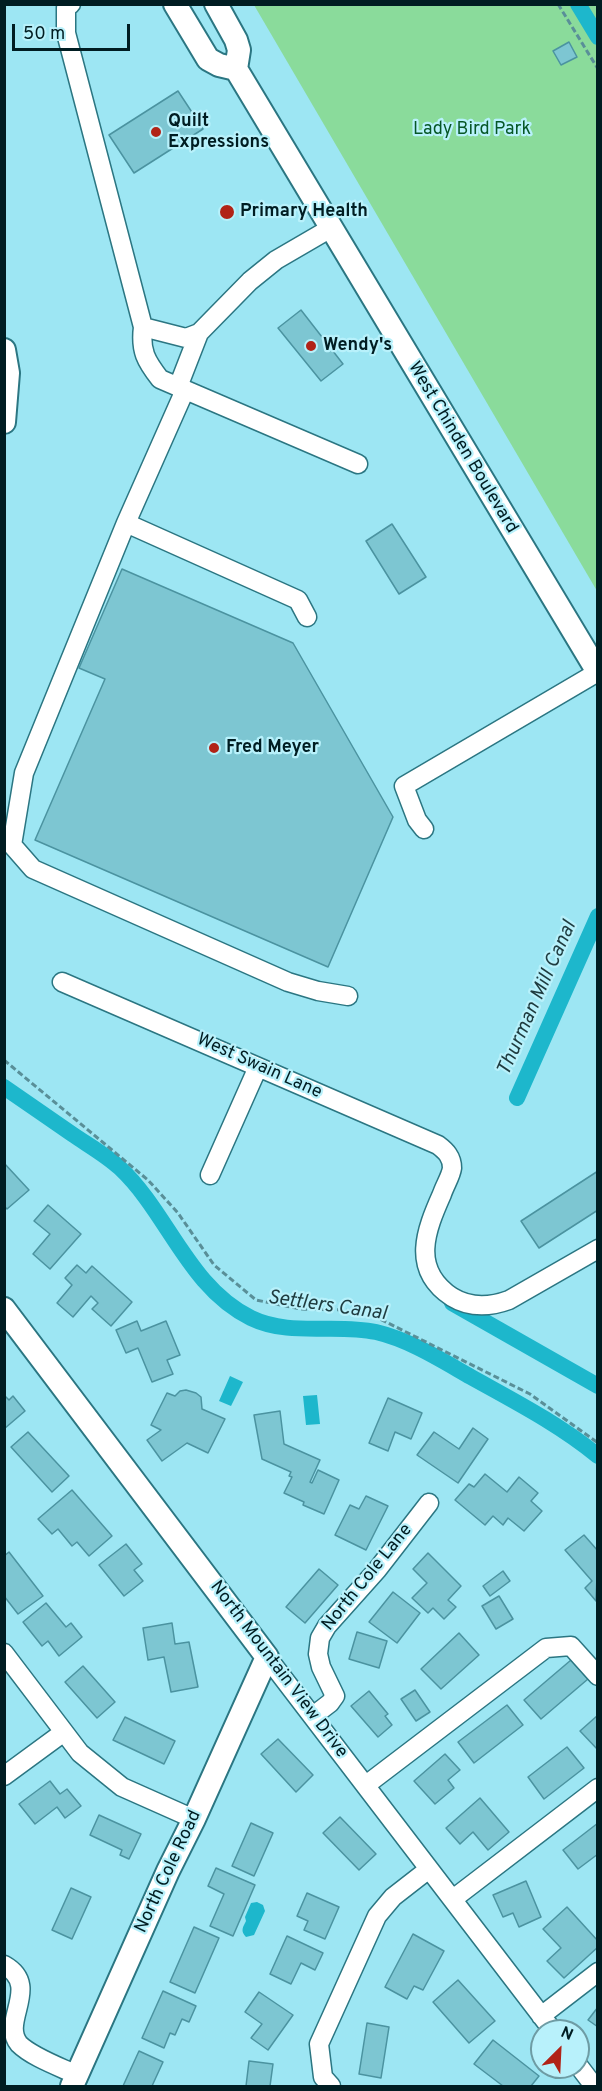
<!DOCTYPE html>
<style>
body{margin:0}
#map{position:relative;width:602px;height:2091px;overflow:hidden;background:#9de6f3;font-family:Overpass,sans-serif}
canvas{display:block}
.frame{position:absolute;inset:0;border:6px solid #001d22;pointer-events:none}
.north{position:absolute;left:530px;top:2019px;width:60px;height:60px;box-sizing:border-box;background:#b8f1fb;border:2px solid #6e9ca4;border-radius:50%;rotate:24deg;font-size:16px;font-weight:700;line-height:24px;text-align:center;color:#001d22}
.north::after{content:'';display:block;margin:auto;width:21px;height:27px;background:#b12317;clip-path:polygon(50% 0,100% 100%,50% 72%,0 100%)}
.scale{position:absolute;left:12px;top:24px;width:118px;height:27px;box-sizing:border-box;border:3px solid #001d22;border-top:0;padding-left:8px;font-size:18px;line-height:21px;white-space:nowrap;color:#001d22;-webkit-text-stroke:4px #b8f1fb;paint-order:stroke}
</style>
<div id="map">
<canvas width="602" height="2091"></canvas>
<div class="frame"></div>
<div class="north">N</div>
<div class="scale">50 m</div>
</div>
<script>
const context = document.querySelector('canvas').getContext('2d');
context.lineJoin = 'round';
function paint(path, color) {
  context.fillStyle = color;
  context.fill(path, 'evenodd');
}
function trace(path, color, width, dash) {
  context.strokeStyle = color;
  context.lineWidth = width;
  context.lineCap = dash ? 'butt' : 'round';
  context.setLineDash(dash || []);
  context.stroke(path);
}
function write(font, color, halo, rows, align = 'center') {
  context.font = font + ' Overpass,sans-serif';
  context.lineWidth = 4.5;
  context.setLineDash([]);
  context.textBaseline = 'middle';
  context.strokeStyle = halo;
  context.fillStyle = color;
  for (const [text, x, y, turn = 0] of rows) {
    context.save();
    context.translate(x, y);
    context.rotate((+turn || 0) * Math.PI / 180);
    context.textAlign = isNaN(turn) ? turn : align;
    if (halo) context.strokeText(text, 0, 0);
    context.fillText(text, 0, 0);
    context.restore();
  }
}
paint(new Path2D(`
 M254,5H597V591Z`), '#8adb9b');
paint(new Path2D(`
 M230,1376L243,1382L231,1406L219,1401Z
 M317,1395L320,1424L306,1425L303,1396Z
 M257,1902L263,1905L265,1911L254,1935L246,1937C240,1931 243,1927 246,1921L245,1917L251,1903Z`), '#1db7cc');
trace(new Path2D(`
 M578,4L598,37
 M4,1087C27,1103 49,1118 72,1134C88,1145 106,1155 120,1168C168,1213 188,1287 251,1318C290,1337 335,1323 376,1332C410,1340 441,1360 471,1377C514,1401 559,1424 598,1456
 M517,1098L598,916
 M452,1303L598,1386`), '#1db7cc', 16);
const building = new Path2D(`
 M569,42L577,57L561,65L553,51Z
 M178,91L203,129L134,173L109,135Z
 M301,310L343,364L321,381L278,328Z
 M392,524L426,577L399,594L366,541Z
 M122,569L293,643L393,817L328,967L35,840L105,679L79,668Z
 M4,1163L29,1190L7,1209L4,1206Z
 M598,1171V1210L539,1248L521,1221Z
 M48,1205L81,1234L50,1269L33,1254L50,1234L34,1221Z
 M77,1265L86,1273L92,1266L132,1302L111,1326L92,1309L98,1303L91,1296L73,1317L57,1303L72,1285L65,1278Z
 M137,1321L141,1331L166,1321L180,1355L167,1360L173,1374L152,1382L138,1348L126,1353L116,1330Z
 M186,1390L196,1393L201,1397L202,1409L225,1419L208,1453L187,1443L162,1461L147,1440L161,1430L151,1425L167,1393L175,1396L180,1391Z
 M4,1395L9,1400L13,1396L25,1411L4,1429Z
 M388,1398L422,1413L411,1439L395,1432L388,1451L369,1443Z
 M280,1411L284,1444L320,1460L310,1482L312,1483L318,1470L339,1480L324,1514L303,1505L304,1502L284,1493L292,1477L289,1476L291,1472L262,1459L254,1415Z
 M473,1428L488,1439L458,1483L417,1455L434,1432L459,1449Z
 M28,1432L69,1476L52,1492L11,1447Z
 M485,1474L507,1492L519,1477L538,1493L531,1501L542,1511L524,1531L508,1518L503,1525L493,1516L485,1525L455,1500L469,1484L474,1487Z
 M72,1490L112,1536L89,1556L77,1542L72,1546L58,1529L52,1534L38,1519Z
 M366,1496L388,1506L366,1550L335,1535L350,1505L359,1509Z
 M584,1535L598,1551L596,1601L585,1588L592,1581L565,1550Z
 M126,1544L142,1564L134,1570L143,1581L124,1596L99,1565Z
 M9,1552L43,1596L18,1614L4,1596V1556Z
 M428,1553L461,1586L448,1600L456,1607L444,1619L433,1608L428,1613L412,1598L427,1583L413,1569Z
 M319,1569L338,1585L305,1623L286,1607Z
 M503,1571L510,1581L490,1596L483,1586Z
 M393,1592L420,1613L397,1643L369,1622Z
 M499,1596L513,1619L496,1629L482,1606Z
 M46,1603L66,1627L71,1623L82,1637L59,1656L48,1641L42,1646L23,1622Z
 M172,1623L175,1644L189,1642L198,1687L171,1692L164,1657L148,1660L143,1628Z
 M357,1632L387,1641L379,1668L349,1659Z
 M459,1633L479,1655L441,1689L421,1669Z
 M571,1660L588,1679L541,1719L524,1700Z
 M83,1666L115,1702L97,1718L65,1682Z
 M415,1690L430,1712L416,1721L401,1699Z
 M369,1691L388,1714L385,1716L392,1725L378,1737L351,1706Z
 M507,1705L523,1725L474,1763L458,1742Z
 M598,1715V1750L580,1731Z
 M125,1717L175,1741L164,1764L113,1740Z
 M278,1739L313,1775L296,1792L261,1754Z
 M567,1747L584,1768L544,1799L528,1777Z
 M445,1754L460,1770L448,1780L454,1788L435,1804L414,1781Z
 M50,1781L60,1794L67,1789L81,1806L65,1818L57,1807L35,1824L19,1804Z
 M480,1798L509,1832L488,1850L473,1832L460,1844L446,1828Z
 M99,1815L141,1834L129,1859L120,1855L122,1850L90,1835Z
 M340,1817L376,1854L359,1870L323,1833Z
 M251,1823L273,1833L254,1876L232,1866Z
 M598,1823V1854L578,1869L563,1850Z
 M216,1868L255,1885L233,1936L210,1926L224,1894L208,1886Z
 M526,1881L541,1917L519,1927L513,1913L503,1917L493,1895Z
 M71,1888L91,1897L72,1939L52,1930Z
 M307,1893L339,1907L325,1939L304,1930L308,1921L297,1916Z
 M567,1907L598,1941V1947L564,1978L547,1961L561,1948L543,1929Z
 M194,1927L219,1938L195,1993L170,1982Z
 M413,1934L444,1951L423,1990L414,1986L407,1999L385,1987Z
 M287,1936L323,1953L315,1970L301,1963L291,1984L270,1974Z
 M458,1980L495,2021L469,2043L433,2002Z
 M163,1991L196,2006L189,2022L182,2019L175,2035L170,2033L164,2048L142,2038Z
 M259,1992L293,2015L268,2050L251,2038L262,2024L245,2012Z
 M598,2007V2027L588,2020Z
 M367,2023L389,2027L381,2078L359,2074Z
 M493,2040L539,2076L531,2086H503L474,2064Z
 M139,2051L163,2062L152,2086H123Z
 M249,2061L273,2064L270,2086H246Z`);
paint(building, '#7dc6d2');
trace(building, '#4b93a0', 1.5);
const minor = new Path2D(`
 M71,4L66,8V33L143,327C140,351 146,361 160,379L358,464
 M143,327L186,338L199,333
 M178,387L199,333L250,281L276,260L331,228
 M185,390L126,523L24,773L12,845L33,869L288,982L318,991L348,996
 M126,523L298,600L307,617
 M424,829L417,820L404,786L598,672
 M62,982L438,1145C446,1151 452,1157 452,1168C451,1176 445,1185 442,1194C426,1230 410,1269 452,1297C470,1308 490,1307 509,1300L598,1249
 M210,1175L258,1067
 M4,1653L80,1753L122,1787L194,1819
 M267,1657L553,2031
 M313,1716L330,1703L335,1696L321,1667L318,1654L320,1638L327,1626L377,1570L429,1503
 M4,1776L64,1732
 M366,1785L546,1648L571,1646L598,1676
 M453,1899L598,1788
 M4,1965C42,1986 0,2021 19,2044C32,2057 60,2067 77,2075
 M541,2016L598,1972
 M578,2065L594,2086
 M331,2086L323,2077L319,2044L377,1916L393,1897L429,1869`);
const major = new Path2D(`
 M175,4L208,59L219,65L236,69
 M216,4L236,40L239,50L236,69L598,672
 M4,350L8,373L4,422
 M4,1309L267,1657L194,1819L168,1871L72,2086`);
trace(minor, '#2b7682', 21);
trace(major, '#2b7682', 26);
trace(new Path2D(`
 M558,4L598,69
 M4,1060L148,1180L178,1213L214,1265L256,1300L301,1309L345,1310L376,1317L530,1394L598,1443`), '#598f98', 3, [6, 3]);
trace(minor, '#fff', 18);
trace(major, '#fff', 22);
for (const [x, y, r, color] of [
 [156,132,6,"#b12317"],
 [227,212,8,"#b12317"],
 [311,346,6,"#b12317"],
 [214,748,6,"#b12317"]
]) {
  const dot = new Path2D();
  dot.arc(x, y, r, 0, 2 * Math.PI);
  context.fillStyle = color;
  context.fill(dot);
  trace(dot, '#b8f1fb', 2);
}
write('bold 18px', '#001d22', '#b8f1fb', [
 ["Quilt",168,122],
 ["Expressions",168,143],
 ["Primary Health",240,212],
 ["Wendy's",323,346],
 ["Fred Meyer",226,748]
], 'left');
write('18px', '#065725', '#b8f1fb', [
 ["Lady Bird Park",472,130]
]);
write('18px', '#001d22', '#b8f1fb', [
 ["West Chinden Boulevard",462,448,59],
 ["West Swain Lane",259,1067,24],
 ["North Cole Lane",368,1578,-51],
 ["North Mountain View Drive",278,1670,53],
 ["North Cole Road",169,1872,-65]
]);
write('italic 20px', '#1e3b3f', '#b8f1fb', [
 ["Thurman Mill Canal",538,999,-66],
 ["Settlers Canal",327,1307,8]
]);
</script>
